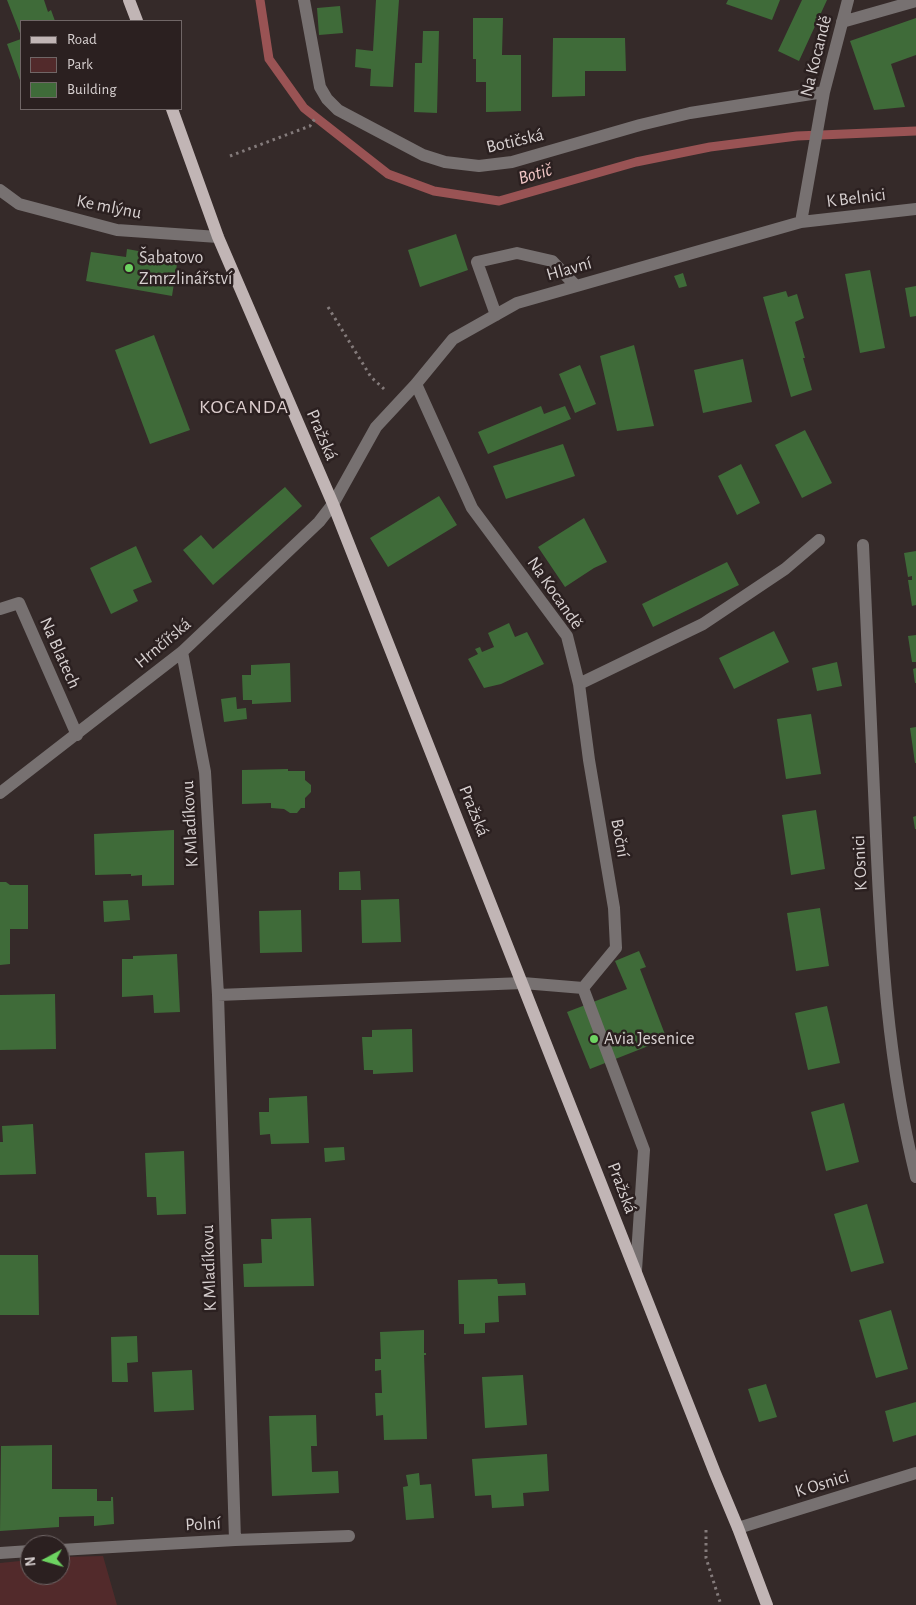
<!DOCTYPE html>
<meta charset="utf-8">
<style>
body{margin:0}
#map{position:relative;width:916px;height:1605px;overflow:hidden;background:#352a29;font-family:"Alegreya Sans",sans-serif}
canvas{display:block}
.legend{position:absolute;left:20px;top:20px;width:162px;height:90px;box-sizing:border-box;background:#2b2020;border:1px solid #706666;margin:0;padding:6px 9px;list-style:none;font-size:15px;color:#d7d0d0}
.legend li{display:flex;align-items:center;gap:10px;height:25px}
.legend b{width:25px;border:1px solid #706666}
.north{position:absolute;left:20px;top:1535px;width:50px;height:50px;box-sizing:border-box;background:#2b2020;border:1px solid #706666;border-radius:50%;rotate:264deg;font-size:14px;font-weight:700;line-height:20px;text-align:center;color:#d7d0d0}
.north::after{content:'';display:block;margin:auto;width:18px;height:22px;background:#6dd361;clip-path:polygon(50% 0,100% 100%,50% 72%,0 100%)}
</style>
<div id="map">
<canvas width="916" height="1605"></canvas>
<ul class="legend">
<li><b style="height:6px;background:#c1b5b5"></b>Road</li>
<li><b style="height:14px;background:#522a2b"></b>Park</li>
<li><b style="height:14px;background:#3f6b39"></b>Building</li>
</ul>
<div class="north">N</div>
</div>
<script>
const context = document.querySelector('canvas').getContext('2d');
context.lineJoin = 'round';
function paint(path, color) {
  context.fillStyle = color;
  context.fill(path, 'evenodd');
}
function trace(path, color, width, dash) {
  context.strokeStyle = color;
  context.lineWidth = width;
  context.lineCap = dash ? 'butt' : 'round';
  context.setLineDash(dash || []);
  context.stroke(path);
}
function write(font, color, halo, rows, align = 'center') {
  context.font = font + ' "Alegreya Sans",sans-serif';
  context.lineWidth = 5;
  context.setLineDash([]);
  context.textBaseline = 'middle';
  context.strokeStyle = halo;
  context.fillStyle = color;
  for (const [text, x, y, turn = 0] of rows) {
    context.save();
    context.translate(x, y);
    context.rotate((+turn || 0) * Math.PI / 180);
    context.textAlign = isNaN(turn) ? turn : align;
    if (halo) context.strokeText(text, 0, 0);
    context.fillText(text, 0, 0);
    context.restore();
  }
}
paint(new Path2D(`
 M103,1556L117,1605H0V1563L30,1560V1575H60V1557Z`), '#522a2b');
trace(new Path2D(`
 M260,0L269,59L304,108L388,174L434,191L499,201L636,162L710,147L797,136L916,131`), '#995354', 9);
paint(new Path2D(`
 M7,0H44L48,12L51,10L55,21H21V36Z
 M376,0H399L393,87L370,86L371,69L355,67L356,49L373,51Z
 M728,0H780L772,20L726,4Z
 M802,0H827L799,61L778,51Z
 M340,6L343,33L319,35L317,8Z
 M473,18H503L502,55H521V111L486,112V82H476V59H473Z
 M916,18V55L891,64L905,107L874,110L850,41Z
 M423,31H439L437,113L414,112L415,63H422Z
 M553,38H625L626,71H585V96L552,97Z
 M21,39V83L7,44Z
 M456,234L468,270L420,287L408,250Z
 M127,249L178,258L172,296L86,281L91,252L126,257Z
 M870,270L885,348L860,353L845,274Z
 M683,273L687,286L679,288L674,276Z
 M916,286V316L910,317L905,288Z
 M786,291L788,297L797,294L804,318L795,322L805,358H803L812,390L791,397L763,297Z
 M154,335L190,430L150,444L115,350Z
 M634,345L654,426L617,431L600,356Z
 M743,359L752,402L703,413L694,370Z
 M580,365L596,404L575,413L559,374Z
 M541,406L544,414L565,406L571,419L488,454L478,432Z
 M805,430L832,483L802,498L775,445Z
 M563,444L575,476L506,499L493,466Z
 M741,464L760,503L737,515L718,476Z
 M285,487L302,506L213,585L183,550L201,535L213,549Z
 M439,496L457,525L388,567L370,538Z
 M584,518L607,562L594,568L565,587L538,547Z
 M136,546L152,582L133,590L138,601L111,614L90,568Z
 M916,551V605L912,606L908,580H912V576L908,577L904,553Z
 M727,562L739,585L653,627L642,604Z
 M509,623L515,637L527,632L544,664L501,684L484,688L468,659L478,654L475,649L480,647L482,652L494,647L488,633Z
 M774,631L789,662L734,689L719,658Z
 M916,635V662H912L908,636Z
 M837,662L842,686L817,691L812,668Z
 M290,663L291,702L252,704V700H243L242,675H251V665Z
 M916,668V683H915L913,669Z
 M236,697L237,709L246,708L247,719L224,722L221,699Z
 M811,714L821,774L786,779L777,719Z
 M916,727V763H915L910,728Z
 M288,769V771H305V780L311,785V792L305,798V808H301L297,813H290L284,809L271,808V803L242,804V770Z
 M816,810L825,869L791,875L782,815Z
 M916,816V829H915L913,817Z
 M174,830V885L142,886V875L131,876V874L95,875L94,834Z
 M360,871L361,890H339V872Z
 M0,882H6L10,885H28V929H10V964L0,965Z
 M399,899L401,942L362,943L361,900Z
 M128,900L130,920L104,922L103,901Z
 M820,908L829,966L796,971L787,913Z
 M301,910L302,952L260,953L259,911Z
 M639,951L646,967L640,969L666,1037L656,1043L590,1069L567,1012L627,989L615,961Z
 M177,954L180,1012L154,1013L153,995L122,997V959H133V956Z
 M55,994L56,1049L0,1050V995Z
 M827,1006L840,1063L808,1070L795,1013Z
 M412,1029L413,1072L373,1074V1070H364L362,1037H372V1030Z
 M307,1096L309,1143L271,1144L270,1134L260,1135L259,1112H269V1098Z
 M844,1103L859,1162L826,1171L811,1112Z
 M33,1124L36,1174L0,1175V1142H3L2,1126Z
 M344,1147L345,1160L325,1162L324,1148Z
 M184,1151L186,1214L157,1215L156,1197H147L145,1153Z
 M867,1204L884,1263L851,1272L834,1214Z
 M311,1218L314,1286L244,1287L243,1264L262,1263L261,1239H272L271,1219Z
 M0,1255H38L39,1315H0Z
 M497,1279L498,1284L525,1283L526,1295L498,1296L499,1322L485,1323V1333L464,1334V1324H459L458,1280Z
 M891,1310L908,1369L876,1378L859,1320Z
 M424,1330V1353H426V1355H424L427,1439L384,1440L383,1415L376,1416L375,1393H382L381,1370L375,1371V1359H381L380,1332Z
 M137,1336L138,1362L127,1363L128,1382H112L111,1337Z
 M192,1370L194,1410L154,1412L152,1372Z
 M523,1375L527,1425L485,1428L482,1377Z
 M766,1384L777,1417L759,1422L748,1389Z
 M916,1402V1435L893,1442L885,1411Z
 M316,1415L317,1446H311L312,1472L338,1471L339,1493L272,1496L269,1416Z
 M52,1445V1489H97V1501H111V1497H113L114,1524L94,1526V1516L59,1517V1527L0,1531L1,1446Z
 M547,1454L549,1491L523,1493L524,1506L492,1508L491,1495L475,1496L472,1459Z
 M419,1473L420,1485L431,1484L434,1518L406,1520L403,1487L408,1486L406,1475Z`), '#3f6b39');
trace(new Path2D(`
 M230,156L310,126L316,117
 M328,307L371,377L384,389
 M706,1530V1558L721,1605`), '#847b7b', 3, [2.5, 4]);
trace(new Path2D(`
 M304,0L320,87L327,99L338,110L423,155L445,162L479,166L512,162L640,125L690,113L824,92
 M842,22L916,1
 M0,190L19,204L117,230L218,237
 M801,222L824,92L848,0
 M496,315L477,262L517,253L552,261L576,286
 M416,384L472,508L567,636L579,684L703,624L785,569L819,540
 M863,545C867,642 871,739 876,836C881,950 888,1065 916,1177
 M0,609L19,603L77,735
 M182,652L205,772L218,995L235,1540
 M579,684L589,760L614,908L616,948L583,988
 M0,793L182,652L319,522L333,504L376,427L416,384L453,339L517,303L801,222L916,209
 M218,995L523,983L583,988L644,1150L636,1270
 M738,1528L916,1473
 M60,1550L235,1540L349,1536
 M0,1553L30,1551`), '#777171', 12);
trace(new Path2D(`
 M129,0L137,21
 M172,109L218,237L333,504L715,1473L738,1528L767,1605`), '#c1b5b5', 12);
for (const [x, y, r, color] of [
 [129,268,5,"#6dd361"],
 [594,1039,5,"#6dd361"]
]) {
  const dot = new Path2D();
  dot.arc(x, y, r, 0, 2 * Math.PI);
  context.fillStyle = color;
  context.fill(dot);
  trace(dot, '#2b2020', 2);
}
write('18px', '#d7d0d0', '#2b2020', [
 ["Na Kocandě",816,56,-76],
 ["Botičská",515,141,-13],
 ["K Belnici",856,198,-7],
 ["Ke mlýnu",109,207,11],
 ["Hlavní",569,269,-16],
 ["Pražská",322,435,67],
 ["Na Kocandě",555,593,55],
 ["Hrnčířská",163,643,-40],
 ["Na Blatech",60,653,66],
 ["Pražská",474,811,68],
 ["K Mladíkovu",190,824,-93],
 ["Boční",620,838,80],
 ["K Osnici",860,863,-93],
 ["Pražská",622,1188,69],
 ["K Mladíkovu",209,1268,-92],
 ["K Osnici",822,1484,-17],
 ["Polní",203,1524,-3]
]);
write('18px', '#d7d0d0', '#2b2020', [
 ["Šabatovo",139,258],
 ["Zmrzlinářství",139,279],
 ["Avia Jesenice",604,1039]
], 'left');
write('italic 19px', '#f4c9c8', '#2b2020', [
 ["Botič",535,174,-16]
]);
context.letterSpacing = '1px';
write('20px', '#dccdcd', '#2b2020', [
 ["KOCANDA",244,407]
]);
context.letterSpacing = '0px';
</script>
